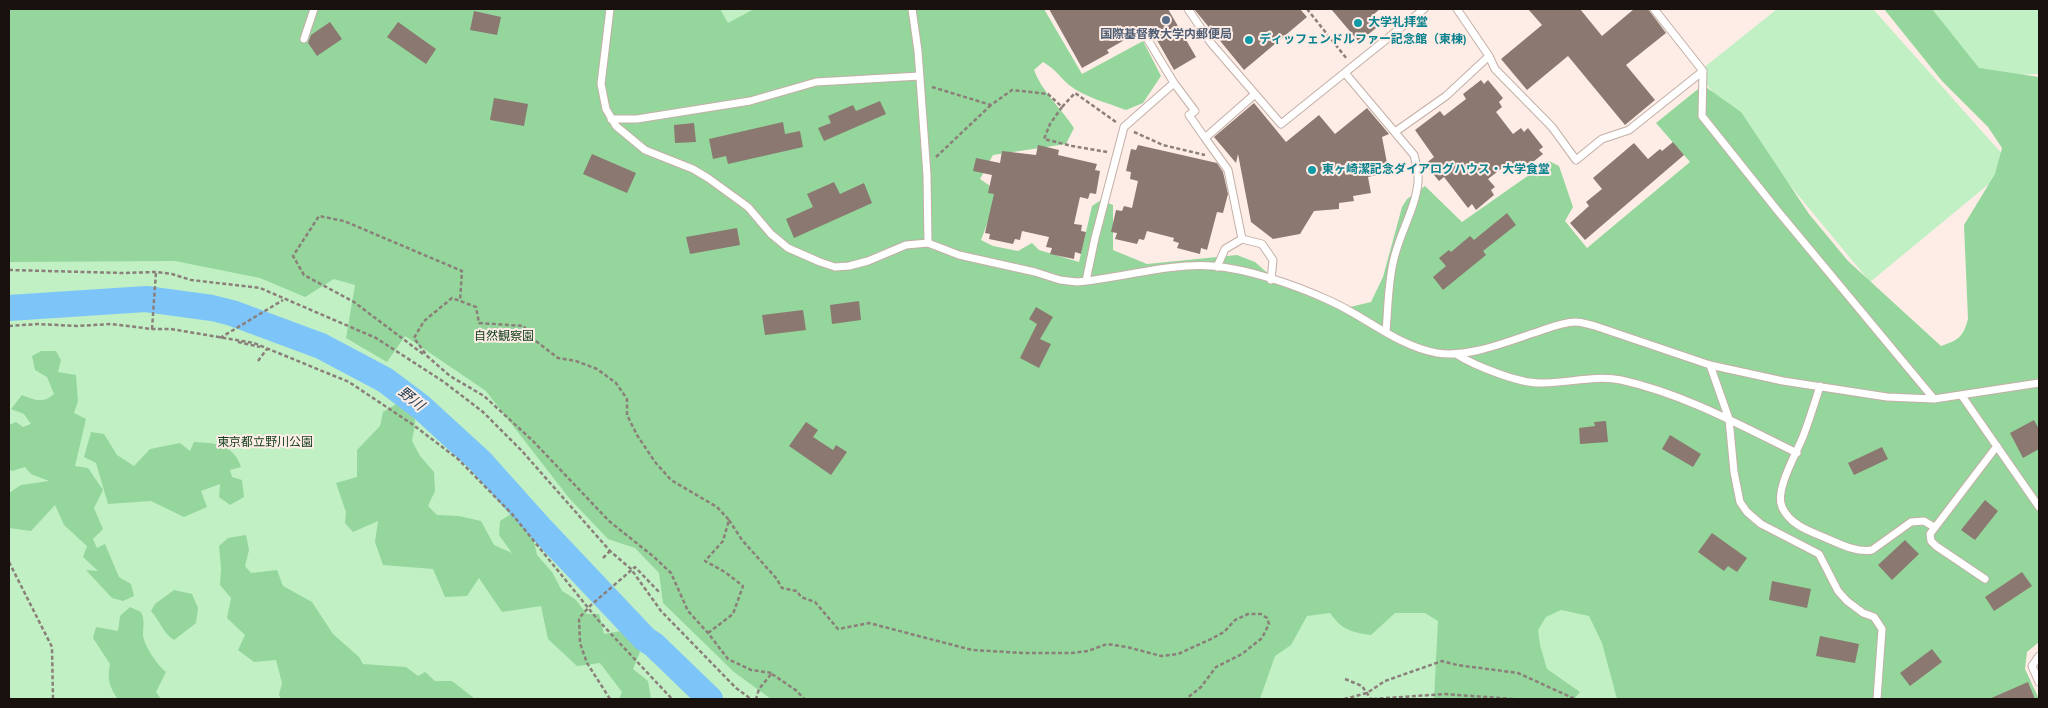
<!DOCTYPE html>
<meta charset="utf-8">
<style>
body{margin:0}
#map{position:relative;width:2048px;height:708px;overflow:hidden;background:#feede6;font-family:"PT Sans Narrow",sans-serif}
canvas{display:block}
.frame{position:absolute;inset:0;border:10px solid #18110e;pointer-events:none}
</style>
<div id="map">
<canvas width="2048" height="708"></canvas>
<div class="frame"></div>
</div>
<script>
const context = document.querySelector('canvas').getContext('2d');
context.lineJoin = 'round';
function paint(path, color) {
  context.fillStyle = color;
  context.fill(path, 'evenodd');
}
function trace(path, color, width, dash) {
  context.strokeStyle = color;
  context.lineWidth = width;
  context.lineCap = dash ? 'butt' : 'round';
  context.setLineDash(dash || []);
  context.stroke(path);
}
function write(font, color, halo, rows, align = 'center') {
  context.font = font + ' "PT Sans Narrow","Noto Sans JP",sans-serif';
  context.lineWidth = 4;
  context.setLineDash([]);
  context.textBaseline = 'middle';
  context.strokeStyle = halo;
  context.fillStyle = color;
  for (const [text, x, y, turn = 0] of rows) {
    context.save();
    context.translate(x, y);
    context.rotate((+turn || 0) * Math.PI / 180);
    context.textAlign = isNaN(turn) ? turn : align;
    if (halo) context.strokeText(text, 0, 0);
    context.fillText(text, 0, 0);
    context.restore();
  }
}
paint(new Path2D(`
 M711,9H764L724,32Z
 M1777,9H1873L2012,165L1870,282L1697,73Z
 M1912,9H2039V74L1981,76Z
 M9,159L1583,591L1632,699H9Z`), '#c1f0c5');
paint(new Path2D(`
 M9,9H720L728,23L754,9H1044L1082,74L1143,41L1161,76L1143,103L1126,110C1108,103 1084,97 1069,85C1060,77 1054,68 1043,62L1034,70C1042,92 1061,108 1074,128L1066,144L993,155L980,179L993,188L997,198L981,240L993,246L1018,251L1032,243L1039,250L1079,262L1092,206L1101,200L1113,205V250L1147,264L1237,255L1255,262L1280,284L1350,307L1371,302L1383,277L1402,207L1407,199L1425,186L1462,222L1549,161L1559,166L1573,207L1565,221L1587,248L1690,162L1656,123L1703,85L1741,112L1809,214L1848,261L1941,346C1959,340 1963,337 1968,319L1964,225L1995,174L2002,148L1988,127L1942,81L1884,9H1932L1979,68L2039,77V642L2027,652L2025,669L2039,699H1617L1602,643L1589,616L1561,610L1546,617L1538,630L1540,645L1547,669L1580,692L1574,699H1434L1438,621L1425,613H1395L1371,635C1351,632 1342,630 1330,613L1307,616L1291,645L1275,656L1260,699H771L734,672L663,603L659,573L635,548L608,539L569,498L486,391L405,336L387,362L346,338L355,285L334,279L305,297L260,278L175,261L9,262Z
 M41,351H56L61,360L58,372L76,375L78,401L74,413L86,419L75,466L88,468L103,490L94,508L103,529L93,539L97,548L105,544L119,577L131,584L134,596L123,601L112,598L86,570L98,571L83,557L87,546L64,525L55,505L31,531L9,528V493L21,485L49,481L31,474L25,467L12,471L9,469V425L16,422L23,427L31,424L24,414L11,409L22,395C34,400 43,404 54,394L47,377L35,370L32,356Z
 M398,403C420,414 416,419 412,441L420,456L434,472L435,491L428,506L437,515L459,516L481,521L494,545L512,553L499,535L500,521L514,512L531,527L537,555L552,572L562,591L575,599L587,614H599L604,634L621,631L636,640L640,652L633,669L648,681L651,699H619L622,692L600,663L577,666L548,639L541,606L502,612L479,578L467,596L445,597L433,569L383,565L375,542L378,521L353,532L345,523L346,512L336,483L357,477V450L380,426L383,412Z
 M91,432L104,434L117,455L134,466L150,449L180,443L190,451L194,442C214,443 234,444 241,467L230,470L232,477L242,480L244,497L230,505L219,497L220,484L201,491L207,507L184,517L151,501L108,504L96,463L84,457Z
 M246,535L249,550L245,566L251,573L277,570L283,586L312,602L333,634L359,657L363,664L406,667L418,676L425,672L435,681H452L475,699H281L279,695L282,683L276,660L254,662L238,650L245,635L227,618L231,598L220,585L221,568L219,546L228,538Z
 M174,590L192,594L198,608L196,623L174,640C163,633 160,621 151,611L155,604Z
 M130,607L141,612C145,620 143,626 143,635C144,646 158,666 166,672L156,692L161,699H123L117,698C109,686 107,678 110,664L93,638L96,627L118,631L120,616Z`), '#95d69c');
trace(new Path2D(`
 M9,308L146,299L212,308L232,313L321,346L385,380L421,407L480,461L540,528L645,639L654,645L710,699`), '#7dc4f9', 26);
paint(new Path2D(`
 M1049,9H1168L1196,57L1174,70L1149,26L1107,50L1109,53L1082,68Z
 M1194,9H1300L1307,17L1244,70Z
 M1331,9H1380L1368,19L1376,28L1359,42Z
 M1528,9H1580L1602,36L1634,9H1648L1666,33L1626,65L1655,100L1625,125L1568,56L1527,90L1501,59L1542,25Z
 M474,11L501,17L497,35L470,30Z
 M330,22L342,39L317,56L308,43L311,35Z
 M398,22L436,49L426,64L387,37Z
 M1481,80L1484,84L1488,80L1503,98L1499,102L1502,107L1496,112L1513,134L1521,128L1524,132L1528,128L1543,147L1539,150L1543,154L1524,169L1521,164L1516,168L1511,161L1488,179L1495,187L1491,190L1494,195L1476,210L1472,204L1468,208L1444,177L1439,181L1425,164L1434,157L1415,130L1440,111L1444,116L1466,99L1463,94Z
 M494,98L528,104L524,126L490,120Z
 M880,101L886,114L824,141L818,128L831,123L828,116L853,105L856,111Z
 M1254,103L1286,142L1319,115L1335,134L1367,108L1389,134L1382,137L1388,168L1381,174L1368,177L1371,193L1353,196L1354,201L1339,203V209L1314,211L1300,234L1273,239L1251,222L1238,154L1236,163L1214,137Z
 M783,122L785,134L800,131L803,147L728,164L726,156L713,159L709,139Z
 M694,123L696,142L675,143L674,125Z
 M1673,142L1684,155L1585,240L1570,223L1589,206L1586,202L1602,189L1593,178L1634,143L1648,159L1660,149L1662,151Z
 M1038,145L1059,150L1058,155L1097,164L1095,170L1100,171L1096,194L1090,193L1088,199L1080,197L1074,224L1082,225L1081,231L1086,232L1081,254L1075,252L1074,259L1050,254L1052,248L1046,247L1049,237L1022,231L1020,240L1015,239L1013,244L989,239L990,234L985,233L994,194L988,193L992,175L973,171L976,158L1000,163L1002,151L1036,155Z
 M1138,145L1217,163L1223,172L1228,194L1223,213L1217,212L1207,250L1201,248L1200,254L1177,248L1179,243L1173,241L1174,238L1147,231L1144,240L1139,239L1137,244L1115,239L1117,233L1111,232L1116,210L1122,211L1124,206L1132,208L1138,181L1130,179L1131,172L1126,171L1131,149L1136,150Z
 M592,154L636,173L627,193L583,174Z
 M834,182L840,194L864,183L872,203L794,238L786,219L813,207L807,194Z
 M1507,213L1516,225L1483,251L1486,255L1443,290L1433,277L1446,266L1439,258L1449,250L1451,252L1470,236L1474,240Z
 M737,228L740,245L690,254L686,237Z
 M859,301L861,320L832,324L830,305Z
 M1036,307L1053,317L1040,339L1051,344L1039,368L1020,358L1037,324L1029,319Z
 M803,310L806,330L765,335L762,315Z
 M2034,420L2039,429V449L2023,458L2010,433Z
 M1606,421L1608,442L1580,444L1579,428L1595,426L1594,422Z
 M806,422L818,430L813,437L833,450L836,445L847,452L831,475L789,446Z
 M1670,435L1701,454L1693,467L1662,449Z
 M1882,447L1888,459L1854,475L1848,463Z
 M1985,500L1998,511L1975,540L1961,530Z
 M1712,533L1747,558L1737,572L1728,566L1724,571L1698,552Z
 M1905,540L1919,554L1892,580L1878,565Z
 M2022,572L2032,586L1994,611L1985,597Z
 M1772,581L1811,589L1807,608L1769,600Z
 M1820,636L1859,644L1855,663L1816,656Z
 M1932,649L1942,662L1910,686L1900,673Z
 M2028,682L2035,699H1989Z`), '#8b7871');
const service = new Path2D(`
 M610,9L601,84L606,109L616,126L645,150L693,169L708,178L748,207L771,234L788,248L820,262L835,267L849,266L868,261L906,245L928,243L959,255L1035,272L1060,280L1077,282C1122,278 1168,263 1212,266C1249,269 1295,285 1328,300C1365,316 1397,346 1437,353C1470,358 1508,341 1540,331C1551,327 1564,322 1576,322C1582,322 1589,325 1595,326L1710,365L1783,381L1887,397L1934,399L2039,383
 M912,9L918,51L927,175L928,243
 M1188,9L1211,43L1281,124L1424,9
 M1457,9L1489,56L1495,69L1552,127L1576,160L1602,139L1629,130L1703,71
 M1654,9L1703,71L1702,116L1777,210L1934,399
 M304,39L314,9
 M1345,73L1414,155C1416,163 1419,173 1418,182C1416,208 1398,236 1393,263C1388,285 1388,309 1386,332
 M1174,83L1195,111L1189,115L1205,138
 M611,119H637L750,101L816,82L920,76
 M1395,132L1446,96L1489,56
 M1242,239L1228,170L1205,138L1255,94
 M1217,267L1225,249L1242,239L1262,244L1273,260L1271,280
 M1086,281L1095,238L1124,127L1174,83L1145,35
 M1456,354C1475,366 1520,384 1542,383C1569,383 1595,375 1621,380C1684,394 1740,425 1797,453
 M1710,365L1729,419L1734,472L1740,502L1747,512L1761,524L1819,554L1838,591L1847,601L1863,613L1874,617L1882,629L1877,699
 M1820,386C1815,402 1810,418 1804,434C1798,451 1774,490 1782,507C1789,523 1806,530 1821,536C1836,542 1855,553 1872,550L1911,522L1924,521L1934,527
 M1962,396L2039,507
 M1985,579L1936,546L1931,541L1930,534L1997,446
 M2039,656L2032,666L2039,682`);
trace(service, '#c3afa7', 9);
trace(new Path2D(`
 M1307,9L1347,59
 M932,87L991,105L1012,90L1048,94L1062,107L1075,93L1116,122
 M1062,107L1050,124L1044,139L1072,146L1107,152
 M1134,132L1163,145L1205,155
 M936,157L991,105
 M9,270L123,273L156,272L172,274L191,280L260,288L376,338L444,382L483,412L522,451L610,551L631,569L661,611L736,688L751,699
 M9,326L38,324L77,326L111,324L152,329H171L254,343L349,382L412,424L458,459L512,514L598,620L672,699
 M152,329L156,272
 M238,342L260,347
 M423,354L354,302L304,275L293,256L319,216L344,221L462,271L460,301
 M258,361L267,349
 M729,520L742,540L776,578L782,588L797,591L801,597L815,602L838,629L869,623L972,650L1023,653H1072L1088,651L1107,644L1127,647L1161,656L1178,654L1211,639L1224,632L1235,620L1248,614H1261L1267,618L1269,624L1262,638L1242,654L1216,667L1201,687L1186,699
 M603,558L610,551
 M9,562L52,647L53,699
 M708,633L733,614L743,586L725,572L705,561L723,541L729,520L717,507L671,480L655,462L637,435L627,415V399L616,383L597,369L576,361L558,358L528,335L524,326L479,323L476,307L452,298L424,321L414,338L427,356L450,376L484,396L533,441L609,521L654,557L671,573L688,611L708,633L728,659L751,670L772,673L759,689L756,699
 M772,674L797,691L804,699
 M1345,679L1362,686L1371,699
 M9,697V699
 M610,699L587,663L580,643L579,618L591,605L635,567L660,593
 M1344,699L1367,693L1385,681L1442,661L1457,665L1518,673L1575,699
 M1373,699L1445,694L1513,699`), '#8b7f7a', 2.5, [4, 2.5]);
trace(service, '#fff', 7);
trace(new Path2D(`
 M220,338L283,300`), '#8b7f7a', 2.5, [4, 2.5]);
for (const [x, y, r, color] of [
 [1166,20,5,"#5c6f8a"],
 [1358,23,5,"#0f9aa8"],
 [1249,40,5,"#0f9aa8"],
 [1312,170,5,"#0f9aa8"]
]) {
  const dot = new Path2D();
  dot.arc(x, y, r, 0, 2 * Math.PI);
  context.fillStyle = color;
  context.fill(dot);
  trace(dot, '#feede6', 2);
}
write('bold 12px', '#0d838f', '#feede6', [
 ["大学礼拝堂",1368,23],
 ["ディッフェンドルファー記念館（東棟)",1259,40],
 ["東ヶ崎潔記念ダイアログハウス・大学食堂",1322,170]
], 'left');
write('bold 12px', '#4e5e75', '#feede6', [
 ["国際基督教大学内郵便局",1166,35]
]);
write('12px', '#0f3d18', '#feede6', [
 ["自然観察園",504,337],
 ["東京都立野川公園",265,443]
]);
write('italic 14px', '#19384e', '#feede6', [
 ["野川",411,399,38]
]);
</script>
